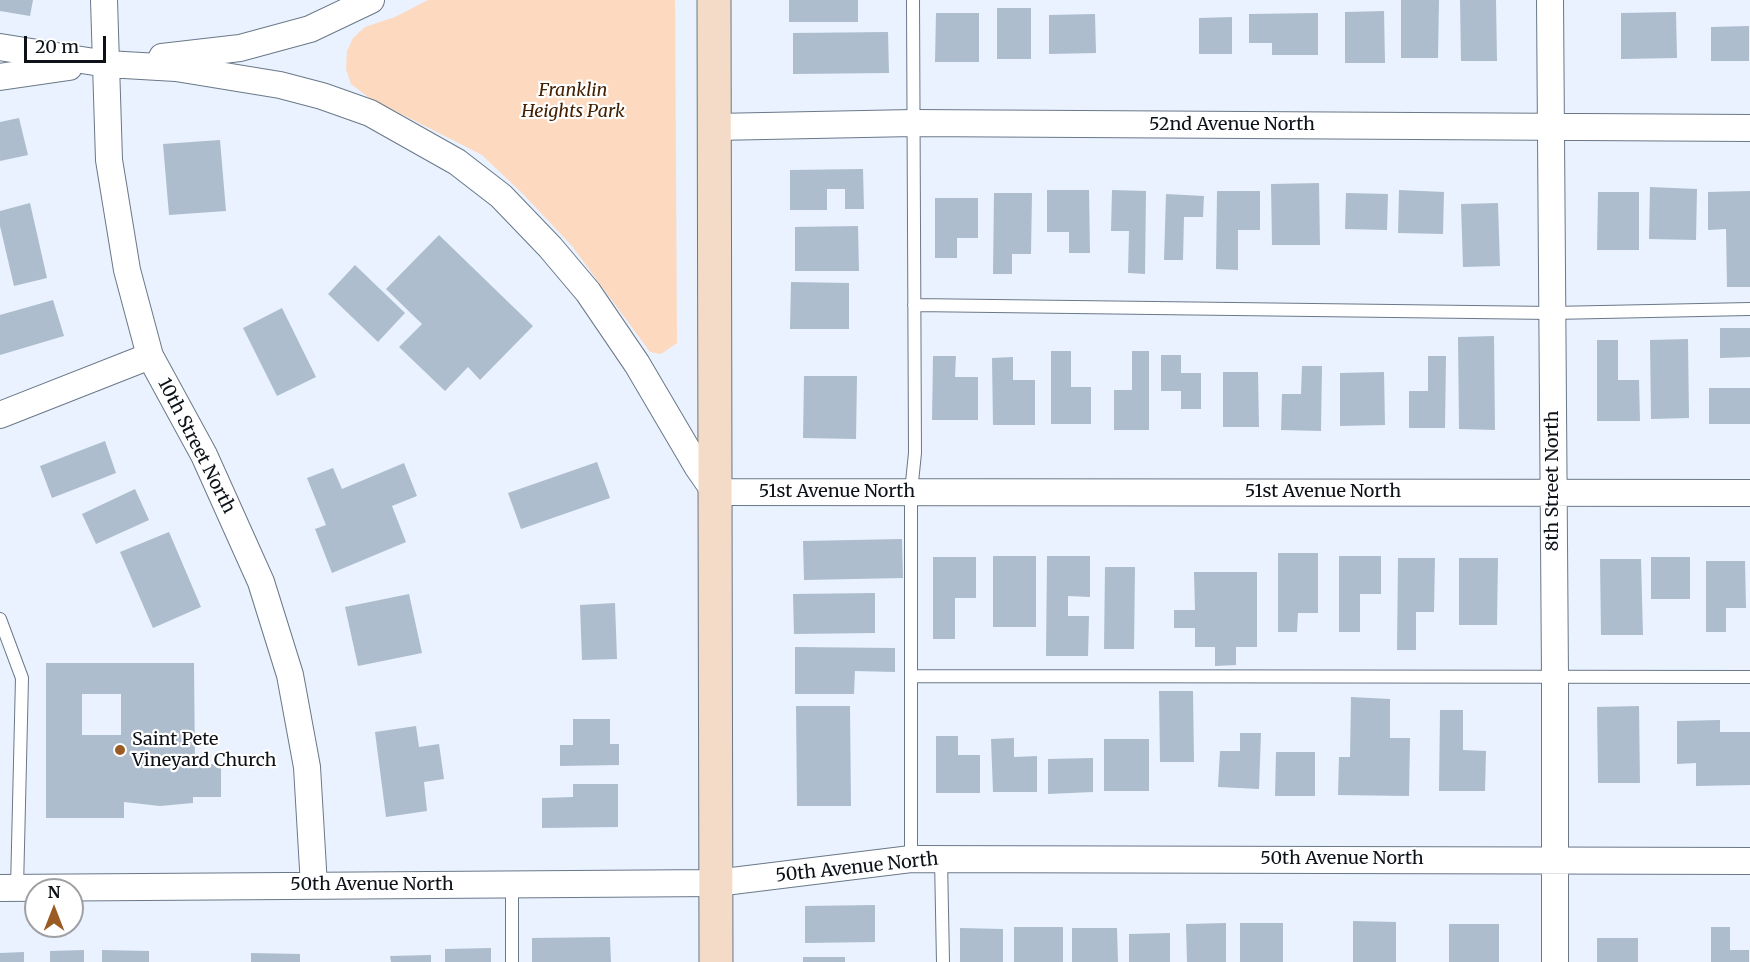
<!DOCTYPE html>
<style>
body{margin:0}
#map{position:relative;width:1750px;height:962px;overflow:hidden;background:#e9f2fe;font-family:Merriweather,serif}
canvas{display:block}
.north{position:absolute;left:24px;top:878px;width:60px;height:60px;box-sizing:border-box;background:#fff;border:2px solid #9ea0a3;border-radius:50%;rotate:0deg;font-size:16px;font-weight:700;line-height:24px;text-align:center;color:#0d1218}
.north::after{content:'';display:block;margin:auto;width:21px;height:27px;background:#9b5c24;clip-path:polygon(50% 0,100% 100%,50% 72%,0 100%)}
.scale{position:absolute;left:24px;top:36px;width:82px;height:27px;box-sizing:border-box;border:3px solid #0d1218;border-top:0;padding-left:8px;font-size:18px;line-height:21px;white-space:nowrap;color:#0d1218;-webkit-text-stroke:4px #fff;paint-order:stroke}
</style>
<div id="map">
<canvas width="1750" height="962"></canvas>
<div class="north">N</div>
<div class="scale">20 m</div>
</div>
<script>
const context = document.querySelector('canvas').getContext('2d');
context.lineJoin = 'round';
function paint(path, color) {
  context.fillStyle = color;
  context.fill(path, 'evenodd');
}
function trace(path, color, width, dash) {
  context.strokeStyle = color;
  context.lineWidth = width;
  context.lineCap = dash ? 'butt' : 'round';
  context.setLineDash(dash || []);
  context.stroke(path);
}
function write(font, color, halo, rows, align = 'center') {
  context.font = font + ' Merriweather,serif';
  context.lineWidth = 4.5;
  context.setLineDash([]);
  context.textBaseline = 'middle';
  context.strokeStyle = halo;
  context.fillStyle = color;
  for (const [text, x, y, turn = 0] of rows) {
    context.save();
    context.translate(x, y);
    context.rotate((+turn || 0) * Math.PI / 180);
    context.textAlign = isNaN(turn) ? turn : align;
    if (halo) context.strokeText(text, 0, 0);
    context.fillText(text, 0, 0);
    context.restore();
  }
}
paint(new Path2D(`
 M428,0H675L677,343L661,354L650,352L572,246L524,195L482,155L368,97L351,84L346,69L347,51L353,38L365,27L395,17Z`), '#fdd9bf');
paint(new Path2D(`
 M0,0H33L30,16L0,11Z
 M789,0H858V22H789Z
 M1401,0H1439L1438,58H1401Z
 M1460,0H1496L1497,61H1461Z
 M997,8H1031V59H997Z
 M1384,11L1385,63H1345V12Z
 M1676,12L1677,58L1621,59V13Z
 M936,13H979V62H935Z
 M1318,13V55H1272V43H1249V14Z
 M1095,14L1096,53L1049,54V15Z
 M1232,17V54H1199V18Z
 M1749,26V61H1711V27Z
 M888,32L889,73L793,74V33Z
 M19,118L28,155L0,161V122Z
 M220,140L226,211L169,215L163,144Z
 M863,169L864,209H845V189H827V210H790V170Z
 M1319,183L1320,245H1272L1271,184Z
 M1650,187L1697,189L1696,240L1649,239Z
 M1047,190H1089L1090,253H1069V232H1047Z
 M1112,190L1146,191L1145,274L1128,273L1129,231H1111Z
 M1399,190L1444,192L1443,234L1398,233Z
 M1217,191H1260V230H1238V270L1216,269Z
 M1750,191V287H1727L1726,229L1708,230V192Z
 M1598,192H1639V250H1597Z
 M994,193H1032L1031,254H1012V274H993Z
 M1346,193L1388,194L1387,230L1345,229Z
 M1166,194L1204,196L1203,217H1184L1183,260H1164Z
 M935,198H978V238H957V258H935Z
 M30,203L47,278L14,286L0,226V211Z
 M1498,203L1500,266L1463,267L1461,204Z
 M858,226L859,271H795V227Z
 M439,235L533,326L480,380L468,367L445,391L399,347L422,324L386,289Z
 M355,265L405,313L378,342L328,294Z
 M791,282L849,283V329H790Z
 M53,300L64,336L0,355V315Z
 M282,308L316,377L277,396L243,328Z
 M1720,328H1750V357L1720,358Z
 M1494,336L1495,430L1459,429L1458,337Z
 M1688,339L1689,418L1651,419L1650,340Z
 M1597,340H1618V380H1639L1640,421H1597Z
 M1051,351H1071V387H1091V424H1051Z
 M1132,351H1149V430H1114V390H1132Z
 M1161,355H1181V373H1201V409H1181V391H1161Z
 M933,356H956L955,377H978V420H932Z
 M1428,356H1446L1445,428H1409V391H1428Z
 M1013,357V380H1035V425H993L992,358Z
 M1302,366H1322L1321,431L1281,430L1282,394H1301Z
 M1223,372H1258L1259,427H1223Z
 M1384,372L1385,425L1340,426V373Z
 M804,376H857L856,439L803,438Z
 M1709,388H1750V424H1709Z
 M105,441L116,473L52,498L40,466Z
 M597,462L610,498L521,529L508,493Z
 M404,463L417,496L392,506L406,542L332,573L315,529L326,525L307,478L333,468L342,489Z
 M135,489L149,520L96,544L82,514Z
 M169,532L201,607L153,628L120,552Z
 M902,539L903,578L804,580L803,541Z
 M1278,553H1318V613H1298L1297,632H1278Z
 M993,556H1036V627H993Z
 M1047,556H1090V597L1068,596V616H1089L1088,656H1046Z
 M1339,556H1381V594H1360V632H1339Z
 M933,557H976V598H955V639H933Z
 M1651,557H1690V599H1651Z
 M1398,558H1435L1434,612H1416V650H1397Z
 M1459,558H1498L1497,625H1459Z
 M1600,559H1641L1643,635H1601Z
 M1706,561H1745L1746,608H1726V632H1706Z
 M1105,567H1135L1134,649H1104Z
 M1194,572H1257V647H1236V665L1215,666V647H1195V628H1174V610H1195Z
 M875,593V633L794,634L793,594Z
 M409,594L422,653L358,666L345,607Z
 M615,603L617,659L582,660L580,605Z
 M795,647L895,648V672L855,671L854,694H795Z
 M46,663H194L195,764H221V797H193V803L160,806L124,802V818H46ZM82,694H121V735H82Z
 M1159,691H1193L1194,762H1160Z
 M1351,697L1390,699V738H1410L1409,796L1338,795L1339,757H1350Z
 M796,706H850L851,806H797Z
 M1639,706L1640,783H1598L1597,707Z
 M1440,710H1463V750L1486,751L1485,791H1439Z
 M573,719H610V744H619V765L560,766V745H573Z
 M1720,720V732H1750V785L1696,786V763L1677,764V721Z
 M416,726L419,747L439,744L444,779L424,782L427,811L386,817L375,732Z
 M1240,733H1261L1259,789L1218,787L1220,751H1240Z
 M936,736H958V755H980V793H936Z
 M1014,738V757L1037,756V792H993L991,739Z
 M1104,739H1149V791H1104Z
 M1276,752H1315V796H1275Z
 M1093,758V792L1048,794V759Z
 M573,784H618V827L542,828V798L573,797Z
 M875,905V942L805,943V906Z
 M1353,921L1396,922V962H1353Z
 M1226,923V962H1187L1186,924Z
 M1240,923H1283V962H1240Z
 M1449,924H1499V962H1449Z
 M1014,927H1063V962H1014Z
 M1711,927H1730V950H1749V962H1711Z
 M960,928L1003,929V962H960Z
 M1072,928H1117L1118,962H1072Z
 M1170,933V962H1129V934Z
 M610,937L611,962H532V938Z
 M1597,938H1638V962H1597Z
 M491,948V962H445V949Z
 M84,950V962H50V951Z
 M102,950L149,951V962H102Z
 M24,952V962H0V953Z
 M251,953L300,954V962H251Z
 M431,955V962H391L390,956Z
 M803,957H845V962H803Z`), '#adbdce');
const lane = new Path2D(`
 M914,305L1552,313L1750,309
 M0,619L22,678L17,888
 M911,676L1750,677
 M911,859V492L915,453L913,0
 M941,859L943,962
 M512,962V884`);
const street = new Path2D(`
 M104,0L109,160L127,270L150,356L204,455L261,582L290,675L307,767L314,886
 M1550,0L1555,676V962
 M0,47L107,64L176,68L280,85L322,96L370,113L457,162L501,196L550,247L588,292L637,364L697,466L715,492L1750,493
 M162,57L240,48L310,29L371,0
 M0,77L69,67
 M715,127L913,123L1750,128
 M0,415L150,356
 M0,888L716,883L911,859L1750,861`);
const secondary = new Path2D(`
 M714,0L716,962`);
trace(lane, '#6a7888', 14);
trace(street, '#6a7888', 28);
trace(secondary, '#6a7888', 35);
trace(lane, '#fff', 12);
trace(street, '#fff', 26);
trace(secondary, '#f4dbc7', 33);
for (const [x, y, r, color] of [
 [120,750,6,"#9b5c24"]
]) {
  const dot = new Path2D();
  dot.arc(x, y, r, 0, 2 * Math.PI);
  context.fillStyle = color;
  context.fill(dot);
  trace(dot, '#fff', 2);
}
write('italic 18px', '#442102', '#fff', [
 ["Franklin",573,91],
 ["Heights Park",573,112]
]);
write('18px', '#0d1218', '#fff', [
 ["52nd Avenue North",1232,125],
 ["10th Street North",196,446,63],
 ["8th Street North",1553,481,-90],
 ["51st Avenue North",837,492],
 ["51st Avenue North",1323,492],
 ["50th Avenue North",1342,859],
 ["50th Avenue North",857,868,-6],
 ["50th Avenue North",372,885]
]);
write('18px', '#0d1218', '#fff', [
 ["Saint Pete",132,740],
 ["Vineyard Church",132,761]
], 'left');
</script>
